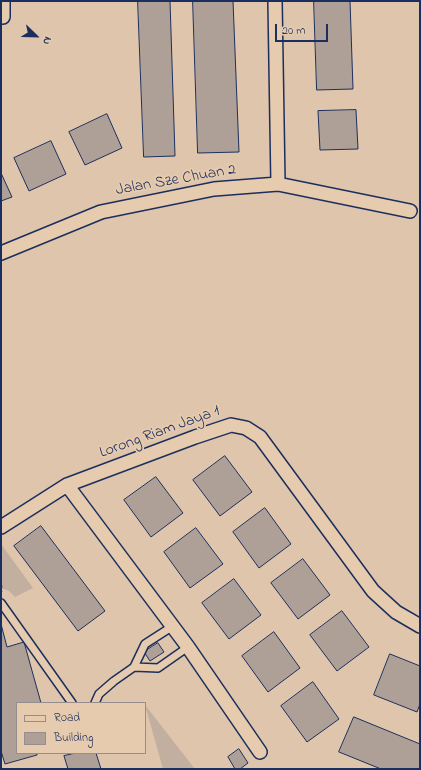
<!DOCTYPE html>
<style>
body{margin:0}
#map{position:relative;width:421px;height:770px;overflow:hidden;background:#dfc5ab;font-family:"Indie Flower",sans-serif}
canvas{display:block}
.frame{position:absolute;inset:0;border:2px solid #1b2f5e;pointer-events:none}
.legend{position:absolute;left:16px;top:702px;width:130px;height:52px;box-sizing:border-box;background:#e7cbae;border:1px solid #958d8e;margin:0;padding:5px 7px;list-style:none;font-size:12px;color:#1b2f5e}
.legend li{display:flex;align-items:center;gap:8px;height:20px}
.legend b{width:20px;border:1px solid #958d8e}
.north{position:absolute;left:16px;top:16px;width:40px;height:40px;-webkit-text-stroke:3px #e7cbae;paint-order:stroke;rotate:113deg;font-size:11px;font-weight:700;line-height:16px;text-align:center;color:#1b2f5e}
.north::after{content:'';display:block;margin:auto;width:14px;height:18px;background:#1b2f5e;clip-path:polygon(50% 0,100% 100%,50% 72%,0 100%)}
.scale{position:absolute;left:275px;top:24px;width:53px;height:18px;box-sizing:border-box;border:2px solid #1b2f5e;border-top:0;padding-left:5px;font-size:12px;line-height:14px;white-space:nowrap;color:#1b2f5e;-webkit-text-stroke:3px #e7cbae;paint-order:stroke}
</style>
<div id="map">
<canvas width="421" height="770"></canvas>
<div class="frame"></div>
<ul class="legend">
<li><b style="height:5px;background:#e7cbae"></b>Road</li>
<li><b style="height:11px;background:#aea097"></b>Building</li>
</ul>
<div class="north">N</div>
<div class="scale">20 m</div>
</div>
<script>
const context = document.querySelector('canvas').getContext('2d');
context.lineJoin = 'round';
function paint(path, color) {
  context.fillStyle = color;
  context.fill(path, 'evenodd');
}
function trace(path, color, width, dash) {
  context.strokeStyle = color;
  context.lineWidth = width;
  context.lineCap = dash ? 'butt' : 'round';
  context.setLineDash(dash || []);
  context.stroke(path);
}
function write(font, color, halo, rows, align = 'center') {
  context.font = font + ' "Indie Flower",sans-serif';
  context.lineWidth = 3.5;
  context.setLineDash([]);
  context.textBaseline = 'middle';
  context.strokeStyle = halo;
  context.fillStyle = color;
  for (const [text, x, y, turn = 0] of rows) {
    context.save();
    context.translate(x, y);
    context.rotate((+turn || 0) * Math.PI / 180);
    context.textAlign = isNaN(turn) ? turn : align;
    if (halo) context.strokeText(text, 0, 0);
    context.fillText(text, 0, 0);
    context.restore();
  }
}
paint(new Path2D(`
 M1,544L33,588L15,597L9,591L1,588Z
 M145,705L195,769H163Z`), '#c2af9f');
const building = new Path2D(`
 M138,1H170L175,156L144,157Z
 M193,1H233L239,152L198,153Z
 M314,1H350L353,89L317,90Z
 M356,110L358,149L320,150L318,111Z
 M107,114L122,148L85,165L69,132Z
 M51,141L66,174L29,191L14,158Z
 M1,173L12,197L1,201Z
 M225,456L252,492L220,516L193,480Z
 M156,477L183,513L151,537L124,500Z
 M265,508L291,544L259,568L233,532Z
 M41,526L105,611L78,631L14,546Z
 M196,528L223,564L190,588L164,552Z
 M303,559L330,595L298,619L271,583Z
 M234,579L261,615L229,639L202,603Z
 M342,611L369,647L337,671L310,635Z
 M1,624L7,647L24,642L41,703H17V753H37V755L5,764L1,751Z
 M274,632L300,668L268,692L242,656Z
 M158,643L164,652L150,661L144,652Z
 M390,654L420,666V704L417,712L374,695Z
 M313,682L339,719L307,742L281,706Z
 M354,717L420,744V769H381L339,752Z
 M239,749L248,763L240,769H235L228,757Z
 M76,753H96L101,769H68L64,756Z`);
paint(building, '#aea097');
trace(building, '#1b2f5e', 1);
const service = new Path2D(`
 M1,603L72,703
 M134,667L158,668L188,647
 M95,703L99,694L114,681L134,667L145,644L173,626`);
const minor = new Path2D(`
 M3,1V17
 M275,1L278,184
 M1,253L101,212L214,189L278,184L410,211
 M67,485L188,647L260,752
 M1,527L67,485L195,437L231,425L246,428L260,437L373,591L396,612L420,626`);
trace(service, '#1b2f5e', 10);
trace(minor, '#1b2f5e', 16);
trace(new Path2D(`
 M1,585V592`), '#1b2f5e', 2.5, [3, 3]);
trace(service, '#e7cbae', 7);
trace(minor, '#e7cbae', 13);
write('16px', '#1b2f5e', '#e7cbae', [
 ["Jalan Sze Chuan 2",176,181,-10],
 ["Lorong Riam Jaya 1",160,433,-20]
]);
</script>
